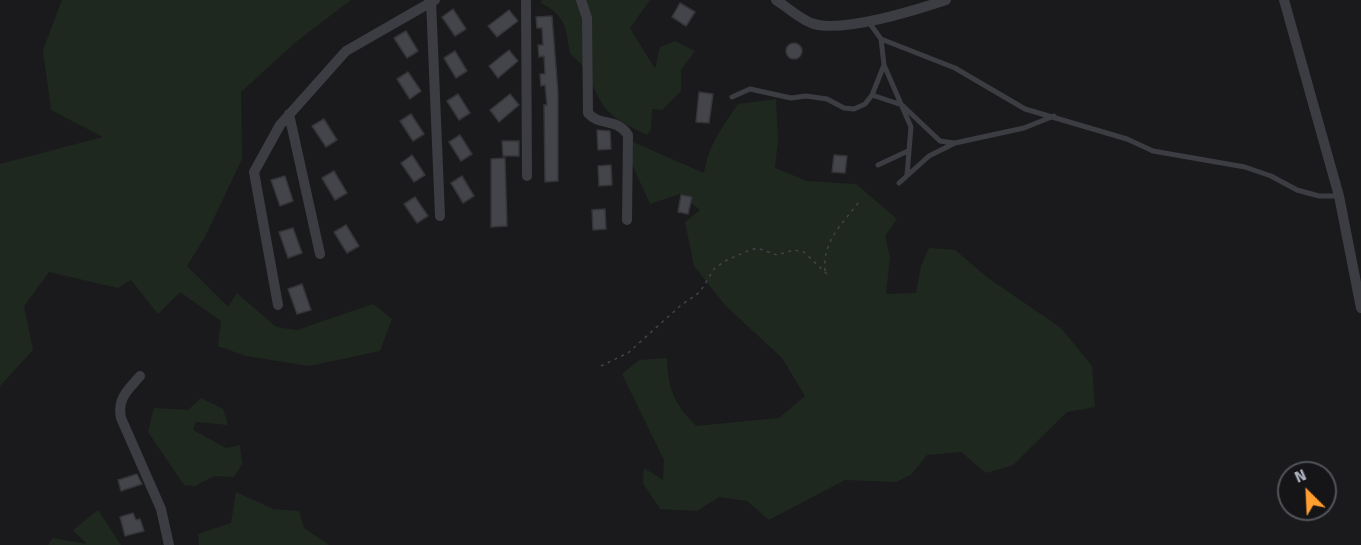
<!DOCTYPE html>
<style>
body{margin:0}
#map{position:relative;width:1361px;height:545px;overflow:hidden;background:#1a1a1d;font-family:"Fira Sans",sans-serif}
canvas{display:block}
.north{position:absolute;left:1277px;top:461px;width:60px;height:60px;box-sizing:border-box;background:#151518;border:2px solid #51545a;border-radius:50%;rotate:336deg;font-size:16px;font-weight:700;line-height:24px;text-align:center;color:#acb3bd}
.north::after{content:'';display:block;margin:auto;width:21px;height:27px;background:#ff9f30;clip-path:polygon(50% 0,100% 100%,50% 72%,0 100%)}
</style>
<div id="map">
<canvas width="1361" height="545"></canvas>
<div class="north">N</div>
</div>
<script>
const context = document.querySelector('canvas').getContext('2d');
context.lineJoin = 'round';
function paint(path, color) {
  context.fillStyle = color;
  context.fill(path, 'evenodd');
}
function trace(path, color, width, dash) {
  context.strokeStyle = color;
  context.lineWidth = width;
  context.lineCap = dash ? 'butt' : 'round';
  context.setLineDash(dash || []);
  context.stroke(path);
}
paint(new Path2D(`
 M62,0H351L297,41L241,92L242,159L205,237L187,266L228,307L237,293L276,327L297,330L373,304L392,319L380,351L309,366L246,356L218,346L221,321L180,292L158,314L131,280L118,288L49,272L24,306L33,350L0,386V164L103,137L51,110L43,50Z
 M542,0H650L630,28L655,69L660,47L675,41L695,51L681,70V91L662,110L652,109L651,130L647,135C635,129 619,122 610,113C592,96 592,69 570,54C566,27 566,16 541,3Z
 M776,99L778,140L775,168L807,181L856,184L897,219L885,236L890,257L886,294L916,293L921,266L929,248L955,250L988,278L1061,328L1092,366L1095,407L1067,412L1013,465L986,473L961,452L927,455L911,475L896,482L845,480L769,520L747,501L719,497L697,511L660,509L643,483L644,468L663,480L664,460L622,374L639,360L667,358C668,390 674,403 696,426L779,418L805,396L782,358L725,305L694,266L685,222L700,210L680,194L650,204L630,160L633,142L704,173C708,146 723,126 738,104Z
 M201,398L223,409L228,425L196,422L193,430L226,448L240,445L242,464L234,477L214,476L195,486L184,485L148,432L154,408L188,410Z
 M236,492L273,509L299,511L304,528L329,545H199L198,534L231,523Z
 M98,510L121,545H48L53,538L87,544L73,530Z`), '#1f281f');
const building = new Path2D(`
 M680,3L695,12L686,26L672,17Z
 M453,9L466,29L455,36L442,17Z
 M509,10L518,21L497,37L488,26Z
 M552,16L558,93V181L545,182L544,105H547L545,85L541,86L540,74H545L544,56L539,57L538,45H543L542,28H537L536,17Z
 M406,31L418,51L407,58L394,38Z
 M786 51a8 8 0 1 1 16 0a8 8 0 1 1-16 0Z
 M509,50L518,61L498,78L489,66Z
 M455,51L467,71L456,78L444,58Z
 M408,72L421,91L410,99L397,79Z
 M699,92L713,94L709,123L696,122Z
 M458,94L470,113L459,120L447,101Z
 M510,94L519,105L499,122L490,110Z
 M411,114L424,134L413,141L400,121Z
 M324,119L337,140L326,147L312,126Z
 M597,130L610,131L611,149L598,150Z
 M460,135L472,154L461,161L449,142Z
 M502,141H519V156H503Z
 M412,155L425,175L414,182L401,163Z
 M834,155L847,156L845,173L832,172Z
 M505,158L507,226L491,227V159Z
 M611,165L612,185L599,186L598,166Z
 M334,171L347,193L335,200L322,178Z
 M285,176L293,201L280,206L271,180Z
 M462,176L474,196L463,203L451,183Z
 M681,195L692,197L688,214L678,212Z
 M415,197L428,216L417,223L404,204Z
 M605,209L606,229L593,230L592,210Z
 M346,225L359,246L347,253L334,232Z
 M293,228L302,253L288,258L279,232Z
 M302,284L311,310L297,314L288,289Z
 M137,474L142,484L121,491L118,480Z
 M133,513L136,520L140,519L144,531L125,536L120,517Z`);
paint(building, '#44454a');
trace(building, '#343439', 1.5);
trace(new Path2D(`
 M825,271C822,242 842,224 859,202
 M601,366L628,353L680,306L700,292L714,269L725,261L745,252L757,248L777,255L794,250L804,252L829,276`), '#414449', 1.5, [3, 4.5]);
trace(new Path2D(`
 M868,21L881,39L955,68L1025,109L1127,139L1153,151L1245,167L1271,176L1297,190L1319,196H1339
 M881,39L884,65L911,127L907,175
 M872,95L902,105L940,141L954,143
 M732,97L750,89L791,98L806,96L827,99L844,108L854,109L865,104L872,95L884,65
 M878,165L908,151
 M899,183L929,156L955,143L1024,128L1054,116`), '#3b3d42', 5);
trace(new Path2D(`
 M431,0L440,216
 M526,0L527,176
 M581,0L587,18L588,113C600,127 616,117 628,135L627,220
 M776,0C787,7 799,18 811,23C840,34 916,10 946,0
 M1284,0L1339,196L1361,308
 M289,114L320,254
 M278,305L254,172L280,125L346,51L435,0
 M140,376C128,390 117,398 121,418L161,509L169,545`), '#3b3d42', 10);
</script>
